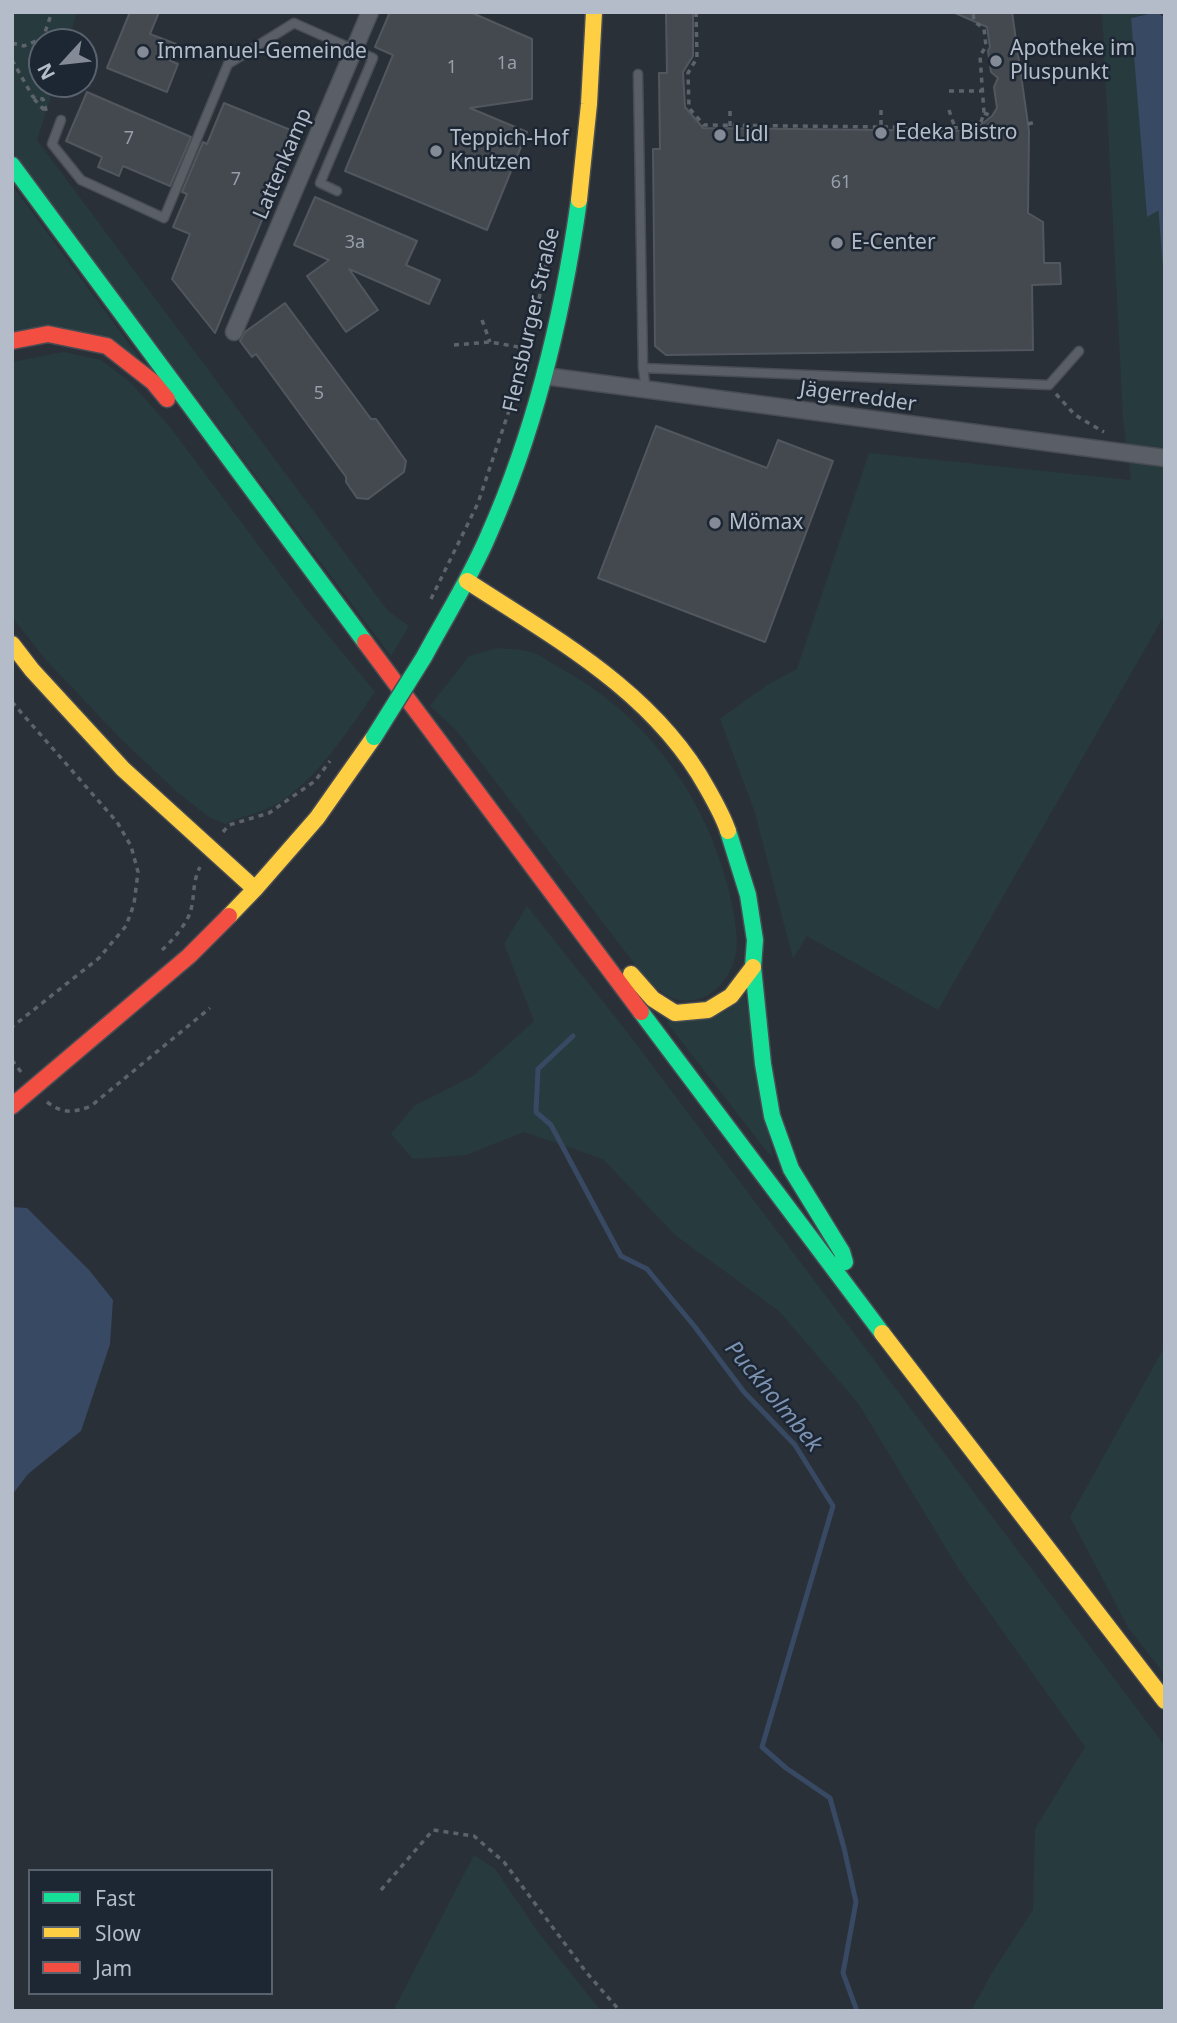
<!DOCTYPE html>
<meta charset="utf-8">
<style>
body{margin:0}
#map{position:relative;width:1177px;height:2023px;overflow:hidden;background:#2a3038;font-family:"Noto Sans",sans-serif}
canvas{display:block}
.frame{position:absolute;inset:0;border:14px solid #b4bcc9;pointer-events:none}
.legend{position:absolute;left:28px;top:1869px;width:245px;height:126px;box-sizing:border-box;background:#1d2633;border:2px solid #59626f;margin:0;padding:9px 12px;list-style:none;font-size:21px;color:#b4bcc9}
.legend li{display:flex;align-items:center;gap:14px;height:35px}
.legend b{width:35px;border:2px solid #59626f}
.north{position:absolute;left:28px;top:28px;width:70px;height:70px;box-sizing:border-box;background:#1d2633;border:2px solid #59626f;border-radius:50%;rotate:243deg;font-size:19px;font-weight:700;line-height:28px;text-align:center;color:#b4bcc9}
.north::after{content:'';display:block;margin:auto;width:24px;height:32px;background:#848b96;clip-path:polygon(50% 0,100% 100%,50% 72%,0 100%)}
</style>
<div id="map">
<canvas width="1177" height="2023"></canvas>
<div class="frame"></div>
<ul class="legend">
<li><b style="height:9px;background:#16e098"></b>Fast</li>
<li><b style="height:9px;background:#ffcf43"></b>Slow</li>
<li><b style="height:9px;background:#f24e42"></b>Jam</li>
</ul>
<div class="north">N</div>
</div>
<script>
const context = document.querySelector('canvas').getContext('2d');
context.lineJoin = 'round';
function paint(path, color) {
  context.fillStyle = color;
  context.fill(path, 'evenodd');
}
function trace(path, color, width, dash) {
  context.strokeStyle = color;
  context.lineWidth = width;
  context.lineCap = dash ? 'butt' : 'round';
  context.setLineDash(dash || []);
  context.stroke(path);
}
function write(font, color, halo, rows, align = 'center') {
  context.font = font + ' "Noto Sans",sans-serif';
  context.lineWidth = 5;
  context.setLineDash([]);
  context.textBaseline = 'middle';
  context.strokeStyle = halo;
  context.fillStyle = color;
  for (const [text, x, y, turn = 0] of rows) {
    context.save();
    context.translate(x, y);
    context.rotate((+turn || 0) * Math.PI / 180);
    context.textAlign = isNaN(turn) ? turn : align;
    if (halo) context.strokeText(text, 0, 0);
    context.fillText(text, 0, 0);
    context.restore();
  }
}
paint(new Path2D(`
 M12,12H77L68,42H42V84H55L37,140L388,611L409,626L391,656L12,152Z
 M1102,12H1156L1132,17L1147,217L1165,207V614L938,1010L807,936L793,959L755,813L720,719L767,685L797,669L869,453L1131,480L1123,418Z
 M12,185L138,356L12,335Z
 M63,352L101,360L130,382L170,427L304,606L375,692C349,729 319,777 280,802C261,814 243,815 225,824L209,817L177,792L121,739L46,660L12,617V362Z
 M497,648C509,649 523,649 534,653C543,657 553,664 562,669C640,712 697,784 723,870C730,893 736,918 737,943C737,971 713,1006 681,1000C666,998 656,988 646,979L457,731L430,706L469,656Z
 M527,906L624,1028L1165,1746V2011H971L993,1971L1033,1910L1035,1829L1085,1747L958,1568L858,1403L779,1311L675,1235L603,1159L524,1132L466,1155L413,1159L391,1134L414,1106L473,1076L534,1021L504,944Z
 M745,995L773,1158L764,1148L668,1024V1022Z
 M1165,1346V1675L1129,1629L1070,1517Z
 M474,1855L495,1869L538,1932L601,2011H393Z`), '#273a3e');
paint(new Path2D(`
 M1157,12L1165,18V207L1147,217L1131,18Z
 M12,1207L27,1208L89,1270L113,1300L110,1344L81,1431L28,1474L12,1495Z`), '#384963');
trace(new Path2D(`
 M1161,210L1165,263
 M573,1036L538,1069L536,1112L551,1125L621,1256L647,1269L695,1327L744,1392L795,1445L833,1506L762,1747L786,1768L830,1798L844,1848L856,1902L843,1973L857,2011`), '#384963', 5);
const building = new Path2D(`
 M130,12H159L150,34L176,44L169,60L178,64L167,92L107,68Z
 M390,12H470L532,39V99L470,108L527,132L487,230L345,171L393,55L375,47Z
 M666,12H693V56L683,72L685,107L703,128L973,131L992,116L997,108L994,87L998,78L991,72L988,51L990,47L987,27L953,12H1012L1029,131L1028,213L1043,222L1044,263H1060L1061,284L1032,285L1033,350L666,355L655,346L653,149H660L659,73H667Z
 M87,92L191,137L170,186L123,166L119,176L98,167L102,157L66,141Z
 M224,103L298,133L215,333L172,279L190,234L173,227L187,194L182,192L203,142L207,144Z
 M315,197L417,241L406,265L440,280L429,304L349,269L378,310L346,332L307,276L329,260L294,245Z
 M285,303L371,419H376L406,461L404,472L368,499L357,498L346,482V477L256,354L252,357L240,341L245,332Z
 M656,426L767,468L778,440L833,461L765,642L598,578Z`);
paint(building, '#444950');
trace(building, '#52575f', 2);
const lane = new Path2D(`
 M638,74L643,368
 M61,120L52,144L81,180L164,218L228,64L294,23L373,58L320,183L337,191
 M646,390L643,368L1049,385L1079,351`);
const street = new Path2D(`
 M234,332L370,12
 M545,376L1165,458`);
const fast = new Path2D(`
 M12,165L365,642
 M424,657C446,616 471,577 489,534C536,428 563,314 579,200
 M728,831L748,895L755,940L753,967L763,1064L772,1116L791,1169L842,1252L845,1262
 M641,1012L882,1333`);
const slow = new Path2D(`
 M579,200L589,104L594,12
 M467,581C556,639 654,692 707,788C715,802 723,816 728,831
 M12,644L32,670L123,769L255,889
 M229,916L255,889L317,818L374,737
 M631,974L653,999L675,1013L708,1010L731,996L753,967
 M882,1333L1165,1701`);
const jam = new Path2D(`
 M12,341L48,334L107,346L153,382L167,399
 M365,642L641,1012
 M12,1106L189,956L229,916`);
trace(lane, '#484c53', 11);
trace(street, '#484c53', 19);
trace(fast, '#484c53', 19);
trace(slow, '#484c53', 19);
trace(jam, '#484c53', 19);
trace(new Path2D(`
 M696,12L697,58L688,73L689,108L704,125L972,128L981,122L984,113L980,56L986,46L984,29L974,21L973,12
 M12,43L24,46L43,38L52,12
 M12,60L33,97L43,99L47,114
 M949,91H984
 M34,99L45,111
 M881,110V127
 M949,110L955,128
 M730,111V126
 M984,113L992,116
 M1028,124L1036,122
 M482,320L490,342
 M531,338L551,240
 M454,345L490,342L530,349
 M1056,394L1075,415L1104,432
 M431,599L478,503L525,363
 M12,702L117,822L131,846L138,872L134,904L126,926L99,958L12,1027
 M223,832L229,825L269,813L315,781L330,761
 M162,950C172,941 185,926 190,913C195,898 192,882 200,867
 M12,1060L21,1072
 M47,1102C63,1114 73,1113 91,1106L210,1008
 M381,1890L433,1830L474,1836L504,1862L586,1972L620,2011`), '#5d636a', 3.5, [5, 5]);
trace(lane, '#5a5e66', 8);
trace(street, '#5a5e66', 16);
trace(fast, '#16e098', 16);
trace(slow, '#ffcf43', 16);
trace(jam, '#f24e42', 16);
const fastBridge = new Path2D(`
 M374,737L424,657`);
trace(fastBridge, '#484c53', 19, []);
trace(fastBridge, '#16e098', 16);
for (const [x, y, r, color] of [
 [143,52,7,"#848b96"],
 [996,61,7,"#848b96"],
 [881,133,7,"#848b96"],
 [720,135,7,"#848b96"],
 [436,151,7,"#848b96"],
 [837,243,7,"#848b96"],
 [715,523,7,"#848b96"]
]) {
  const dot = new Path2D();
  dot.arc(x, y, r, 0, 2 * Math.PI);
  context.fillStyle = color;
  context.fill(dot);
  trace(dot, '#1d2633', 2.5);
}
write('18px', '#989fab', null, [
 ["1a",507,64],
 ["1",452,68],
 ["7",129,139],
 ["7",236,180],
 ["61",841,183],
 ["3a",355,243],
 ["5",319,394]
]);
write('21px', '#b4bcc9', '#1d2633', [
 ["Apotheke im",1010,49],
 ["Pluspunkt",1010,73],
 ["Immanuel-Gemeinde",157,52],
 ["Edeka Bistro",895,133],
 ["Lidl",734,135],
 ["Teppich-Hof",450,139],
 ["Knutzen",450,163],
 ["E-Center",851,243],
 ["Mömax",729,523]
], 'left');
write('21px', '#b4bcc9', '#1d2633', [
 ["Lattenkamp",283,164,-67],
 ["Flensburger Straße",532,320,-77],
 ["Jägerredder",858,397,8]
]);
write('italic 23px', '#7c92b1', '#1d2633', [
 ["Puckholmbek",773,1397,50]
]);
</script>
